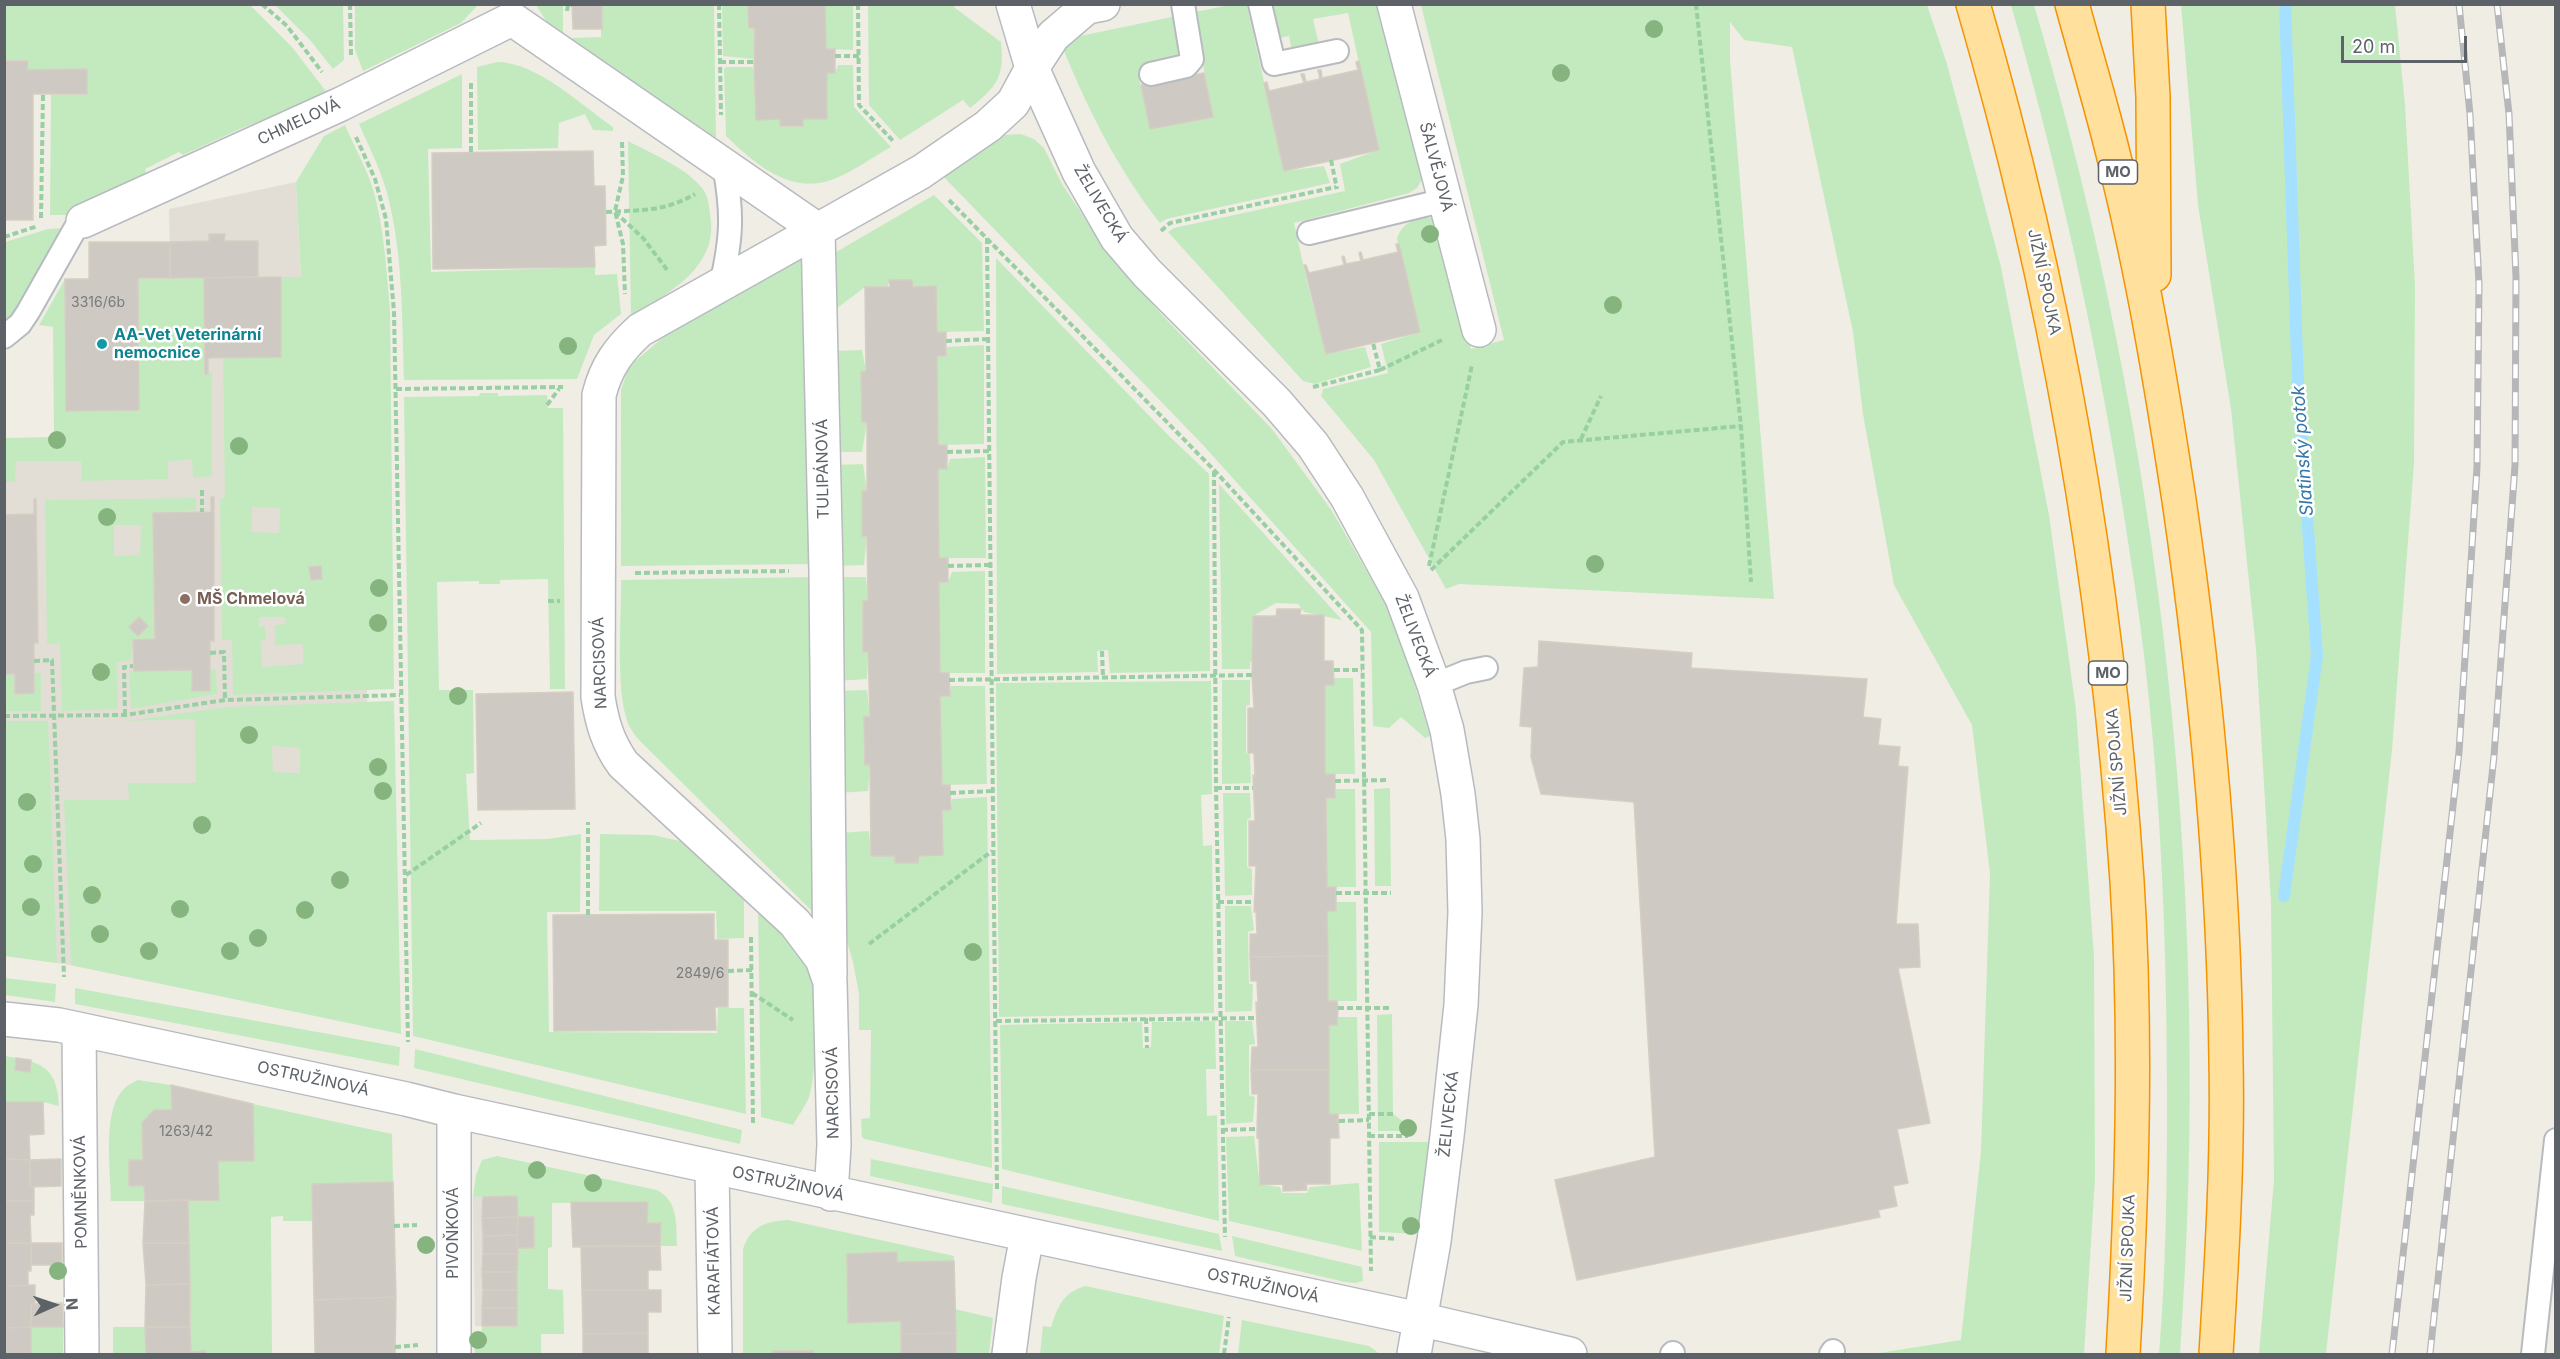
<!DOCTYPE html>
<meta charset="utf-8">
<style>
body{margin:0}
#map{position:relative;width:2560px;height:1359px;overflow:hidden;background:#f0ede5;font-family:Inter,sans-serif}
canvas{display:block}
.frame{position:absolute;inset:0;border:6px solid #5c6267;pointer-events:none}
.north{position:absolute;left:24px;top:1275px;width:60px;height:60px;-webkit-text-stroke:4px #fff;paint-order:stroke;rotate:87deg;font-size:16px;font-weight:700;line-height:24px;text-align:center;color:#5c6267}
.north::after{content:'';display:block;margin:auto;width:21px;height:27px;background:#5c6267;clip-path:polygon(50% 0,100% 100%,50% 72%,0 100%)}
.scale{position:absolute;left:2341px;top:36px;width:126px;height:27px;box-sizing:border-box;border:3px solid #5c6267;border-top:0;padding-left:8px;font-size:18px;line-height:21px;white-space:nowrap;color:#5c6267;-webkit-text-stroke:4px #fff;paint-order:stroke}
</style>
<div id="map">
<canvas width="2560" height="1359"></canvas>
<div class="frame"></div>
<div class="north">N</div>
<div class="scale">20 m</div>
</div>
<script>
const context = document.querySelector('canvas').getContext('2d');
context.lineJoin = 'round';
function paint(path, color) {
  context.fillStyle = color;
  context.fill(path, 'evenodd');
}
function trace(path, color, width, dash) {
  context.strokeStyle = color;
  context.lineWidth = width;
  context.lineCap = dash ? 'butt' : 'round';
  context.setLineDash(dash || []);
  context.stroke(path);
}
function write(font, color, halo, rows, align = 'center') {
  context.font = font + ' Inter,sans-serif';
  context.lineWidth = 5;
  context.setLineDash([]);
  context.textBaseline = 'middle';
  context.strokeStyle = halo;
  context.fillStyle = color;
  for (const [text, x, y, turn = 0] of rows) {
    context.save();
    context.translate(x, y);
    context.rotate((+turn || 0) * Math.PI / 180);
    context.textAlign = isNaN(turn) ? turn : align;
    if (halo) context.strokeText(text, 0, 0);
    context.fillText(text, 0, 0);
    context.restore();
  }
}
paint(new Path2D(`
 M517,1196V1326H475L473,1197Z`), '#e1dfd9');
paint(new Path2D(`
 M296,182L301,277L367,690L372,1027L64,964L5,956V452L174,449L169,209Z`), '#e3ded5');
paint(new Path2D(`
 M5,5H250L292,47L328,94L240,129L183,155L179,152L145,169L146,174L69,215H50L51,94H87V69L27,70L28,61H5Z
 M275,5H343L344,60L333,69L310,40Z
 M355,5V4L478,5L461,23L363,71L355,50Z
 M536,5H563V36L548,24Z
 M601,5H714L716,138L572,41V38L601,37Z
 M722,5H748L749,28H755L756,51H754L753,59L723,56Z
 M825,5H853V50L826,49Z
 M868,5H954L955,8L1001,42C1005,78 996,87 970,108L963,100L900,140L869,105Z
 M1230,5L1247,6L1284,171L1324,166L1330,183L1166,219L1160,223C1119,171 1089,112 1064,51L1075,37L1172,17L1177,19L1183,49L1179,57L1147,64L1139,78L1150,129L1213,116L1193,16L1195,12Z
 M1272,5H1380L1423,178L1417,188L1409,193L1294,223L1307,282L1326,354L1365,347L1371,367L1315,384L1303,381L1168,232L1174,228L1345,191L1340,164L1378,150L1348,13L1313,19L1319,45L1292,51L1289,36L1279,38Z
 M1421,5H1927L1947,64L2001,267L2049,515L2076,710L2094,957L2095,1178L2084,1354H1873L1961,1340L1981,1151L1990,873L1972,725L1894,585L1863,414L1853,332L1792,47L1744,40L1730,22V60L1774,599L1459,584L1446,589L1374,460L1321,396L1323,389L1388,373L1381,344L1420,332L1397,239C1401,223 1418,216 1434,218L1441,229L1471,349L1504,340Z
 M2011,5H2034C2163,441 2213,901 2180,1354H2159C2166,1271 2167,1185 2167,1101C2167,930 2160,757 2135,588C2107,390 2066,196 2011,5Z
 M2181,5H2395L2405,105L2415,286L2414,463L2392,750L2326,1354H2259L2274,1180L2271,903L2256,649L2231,409L2198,205Z
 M497,62C537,62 581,105 613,127V131L593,130L585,114L559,123L558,148L478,150L477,67Z
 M838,65H853L854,107L891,147C872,157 852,173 831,180C789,195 753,162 726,136L724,69L726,67H752L756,73V119H780V126H803V119H827V73H835Z
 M462,74V148L428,149L431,272L595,267V275L617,274L621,314L594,335L577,379L404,380C402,321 403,259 389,201C383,174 370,149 359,124Z
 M345,125C353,144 363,162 370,180C384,221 386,266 390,309L394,689L233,695L232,640H222L220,499L225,498L223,358L281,357V277H301L296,182L324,136ZM252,507L280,508L279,533L252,532ZM259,617H285V624L275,625V645L303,644V664L262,667L261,641L266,640L265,626L259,627Z
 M1021,134L1034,139L1044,148L1062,184L1106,250L1162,315L1272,429L1332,511L1389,610L1408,663L1430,736L1425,738L1401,717L1389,728L1373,726L1371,632L1203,445L939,172L1004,135Z
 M628,141C652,154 684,166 702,188C708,195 709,205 710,214C720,267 669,293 631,316Z
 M934,195L982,243L984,331L937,332L936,287H913L912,280H890L887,287H865L832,312L831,255Z
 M64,228L14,322L5,325V242L48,229Z
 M812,250L815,564L621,566V390L627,372L634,362L666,335Z
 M996,258L1167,434L1209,474L1210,671L1110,673L1108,650L1097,651L1098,672L997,674Z
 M138,278H204L205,373H212V476L193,478L192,459L168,462V479L82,481L81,461H16L15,482H5L4,438L54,437L53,327L39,325L65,279L66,411L139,410Z
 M984,345V444L938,445L937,356H946L947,347Z
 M862,350L866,371L861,372L862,422H867L862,452H833L832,351Z
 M480,393H498V396L547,395L548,408H563L565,689H550L548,579L500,580V584H479V581L437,582L439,690H473L474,773L466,774L470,840L548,839L581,834L580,912H547L549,1032L717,1033L718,1008H744L746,1114L413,1036L404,397L479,396Z
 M985,457L986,558H939L938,469H947L950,459Z
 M863,464L867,491L862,492V535L867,536L864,565L835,566L834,465Z
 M1219,484L1342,620L1304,612L1298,604L1276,603L1253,616L1252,661L1250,662V669H1222Z
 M196,498V510L153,513L155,639L133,640L131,660L117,662L118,709L62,711L60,643L47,644L45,500ZM114,525H141L140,555L114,556Z
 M985,571V673H940L939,582H948L952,572Z
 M814,577L821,920L643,744C639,740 634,735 631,729C614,698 622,618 621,580Z
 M836,577H866L868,601L863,602V652H868L867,679L836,681Z
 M216,669L217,694L131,709L129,671L192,670V691H210V670Z
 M34,673H41V711H5L4,674H15L16,693H34Z
 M1334,678H1353L1355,774H1325V685Z
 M1222,680H1250V705L1246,706V753L1250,755L1251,783L1222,784Z
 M1211,681L1212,794L1201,795L1203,846L1212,845L1214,1013L999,1017L996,683Z
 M951,686H985L987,784L942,785L940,696H949Z
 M867,690L870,717H864L865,765L870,764L868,791L838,793L836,691Z
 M394,701L401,1034L71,965L64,800H129L128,783H196L195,719L127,721L226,707ZM272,746L300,748V773L273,772Z
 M5,721H48L57,963L5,956Z
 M1390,788L1391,886H1375L1374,789Z
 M1335,789H1355L1356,887H1327L1326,798H1335Z
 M1223,793H1250L1251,817L1247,820V867L1252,869V895L1225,896Z
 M987,797L992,1168L865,1139L862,1137L861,1119L870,1118L871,1030H859V994L853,962L838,911V833L869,831L871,856H895L896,863H918L919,856L942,855V810L951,809L952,799Z
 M600,834L653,835L684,842L744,892V938L717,939L716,911H599Z
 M1336,902H1356L1357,1001H1328L1327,911H1336Z
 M1225,906H1251L1254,930L1248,932L1249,984H1253L1252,1011L1225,1012Z
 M758,907C776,923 799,942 808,965C817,990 818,1072 809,1097C805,1107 798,1116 793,1125L761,1117Z
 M5,978L56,984L55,1002L5,995Z
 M75,988L400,1047L399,1066L75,1004Z
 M1392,1014L1393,1114L1416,1131H1378L1377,1015Z
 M1337,1017H1357L1359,1114H1329V1025H1337Z
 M1215,1021L1216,1069H1206L1207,1116L1217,1115L1219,1221L1002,1169L1000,1025L1142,1022L1143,1048L1151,1047L1152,1022Z
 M1225,1021H1252L1255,1044L1249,1045V1095L1255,1097L1253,1122L1226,1124Z
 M415,1049L742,1130L740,1144L414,1068Z
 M5,1056C40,1062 57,1065 59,1106L43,1102H5Z
 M138,1080L171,1085L172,1110H154L142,1123L143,1160L129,1161V1186H144L145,1201H111C111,1171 101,1107 126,1087C129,1084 134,1082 138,1080Z
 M253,1104L392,1134L393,1182L312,1184L313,1221H283V1216L271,1217L272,1354H206L205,1351L191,1352L188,1200H219L218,1161L254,1160Z
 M1254,1136L1260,1185L1280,1187L1282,1193H1307L1310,1187L1359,1183L1362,1251L1229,1221L1226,1137Z
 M1379,1142H1431L1423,1208L1416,1234L1379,1232Z
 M497,1156L657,1190C679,1202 676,1224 677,1246H660L661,1223H647V1202L552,1203V1247L548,1248V1289L563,1290L564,1334H541V1354H475L474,1335H482V1326H517V1248H534V1217H518L517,1196L473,1197L476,1175L482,1160Z
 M871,1159L993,1184L992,1203L870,1176Z
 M1002,1186L1219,1234L1222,1251L1002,1204Z
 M788,1220L954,1256V1261L897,1262V1252L847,1254L848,1322L901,1321V1354H813V1352L773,1351V1354H743V1249C750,1227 766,1221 788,1220Z
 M1232,1236L1362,1267L1363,1281L1355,1283L1345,1282L1235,1256Z
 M1086,1286L1224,1316L1219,1354H1040L1043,1326L1051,1327C1058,1306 1063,1292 1086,1286Z
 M955,1309L993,1318L989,1354H956Z
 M1242,1320L1369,1346L1380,1354H1238Z
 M31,1327H63V1354H31Z
 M113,1327H145L146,1354H113Z`), '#c3eabf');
trace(new Path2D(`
 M2284,896L2317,656L2298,386L2285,4`), '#a6e0ff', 12);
const building = new Path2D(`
 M602,4V29H573L572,4Z
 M825,4L826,49H835V73H827V119H803V126H780V119L756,120L754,62L755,28H749L748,4Z
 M4,61H28L27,70L87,69V94H33V220H4Z
 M1359,61L1379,150L1284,171L1264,83L1267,82L1269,91L1304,83L1301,74H1304L1306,82L1320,79L1318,70H1321L1322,78L1358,70L1356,62Z
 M1204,73L1213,117L1150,129L1141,85Z
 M593,151L594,186H605L606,245L594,246L595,267L433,269L432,153Z
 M209,234H225L224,241H258V277L170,278V242L209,241Z
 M89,242H170V278H138L139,410L66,411L65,279H89Z
 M1396,244H1399L1420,332L1326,354L1304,265H1306L1309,273L1344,265L1342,257L1344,256L1346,264L1361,261L1359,253L1361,252L1363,260L1398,252Z
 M281,277V357L208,358V374H205L204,278Z
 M889,280H912L913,287L936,286L937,332H946V356H937L938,445H947V469H938L939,558H948V582H939L940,673H949L950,696H940L942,785H950L951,810H942L943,855L919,856L918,863H895V856H871L870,764L865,765L864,717H870L868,652H863V601H868L867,536H862V491H867V422H862L861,372L866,371L865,287H890Z
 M211,497H214V641H210V691H192V670L134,671L133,640L155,639L153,513L211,512Z
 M34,499H36L38,643H34V693L15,694V674H4V515L34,514Z
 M321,566L322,579L311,580L309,567Z
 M1277,609H1301L1300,615H1324V661H1333L1334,685H1325V774H1335V798H1326L1327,887H1336V911H1327L1328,956L1250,957V934H1257L1256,911L1254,912L1256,866H1249V821H1255L1253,775L1255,776L1254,753H1248V708H1254L1252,675L1253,616H1276Z
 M139,617L148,626L138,636L129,627Z
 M1539,641L1692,653L1691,668L1867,679L1863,717L1881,719L1878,745L1900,747L1898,766L1908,767L1896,924H1918L1920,967L1898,968L1930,1123L1897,1129L1908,1183L1893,1186L1897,1206L1878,1210L1880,1217L1577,1280L1555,1180L1655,1157L1634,802L1541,794L1531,757L1532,727L1520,726L1524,668L1538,667Z
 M573,692L575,809L478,810L476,694Z
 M714,914V940H728V1007H715L716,1030L554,1031L553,915Z
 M1328,956V1001H1337L1338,1008L1337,1025H1329V1070H1251L1252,1047H1258L1256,1002L1258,1003L1257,981H1251L1250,957Z
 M16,1058L31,1060L30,1072L15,1070Z
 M1251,1070H1329V1114H1338L1339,1138H1330V1184H1306L1307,1190L1283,1191V1184L1260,1185L1259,1138H1257V1129L1258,1094H1252Z
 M171,1085L253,1104L254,1161H218L219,1200L145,1201L144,1186H129V1160H143L142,1123L154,1110H172Z
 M4,1102H43L44,1134L29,1135L30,1160L4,1159Z
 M4,1159L30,1160V1187H34V1201H4Z
 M61,1159V1186L30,1187V1160Z
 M393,1182L396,1297L314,1300L312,1184Z
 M517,1196L518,1217L482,1218L483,1197Z
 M188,1200L189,1243H143L145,1201Z
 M4,1201H34V1215H30L31,1243H4Z
 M571,1202H648L647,1223H661L660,1246L573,1247Z
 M518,1217L517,1235L483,1236L482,1218Z
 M518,1217H534V1248H517Z
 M517,1235L518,1254H483V1236Z
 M4,1243H31V1271H28V1285L4,1286Z
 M31,1243H62V1265H31Z
 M143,1243H189L190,1284L146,1285Z
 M581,1246H660L661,1270H648V1290H582Z
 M897,1252V1262L954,1261L956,1333L901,1334V1321L848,1323L847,1254Z
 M483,1254H518L517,1272H482Z
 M482,1272H517V1290H483Z
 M190,1284V1327H145L146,1285Z
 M35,1285V1304H31V1327L4,1328V1286Z
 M483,1290H517V1308H482Z
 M582,1290H661V1312H648V1333L583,1334Z
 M396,1297L395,1354H315L314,1300Z
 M62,1303L63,1327H31V1304Z
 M482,1308H517V1326H482Z
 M31,1327V1354H4V1328Z
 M145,1327H190L191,1352L206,1351V1354H146Z
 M648,1333V1354H659H583V1334Z
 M956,1333V1354H901V1334Z
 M773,1351H813V1354H773Z`);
paint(building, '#cec9c3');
trace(building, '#d6cec2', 1.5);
const service = new Path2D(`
 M1260,4L1274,64L1337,51
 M1151,74L1186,66L1192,59L1183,4
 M1309,233L1445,200
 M721,285C732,237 733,213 724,165
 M4,337L20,324L28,312L75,229L83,221
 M1434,685L1466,672L1486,668
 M1672,1354L1673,1353
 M1831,1354L1833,1351
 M2533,1354L2556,1140`);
const minor = new Path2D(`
 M1013,4L1032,68L1079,172L1117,238L1147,273L1277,403L1313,445L1347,497L1402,598L1434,685L1447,730L1458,794L1463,839L1465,912L1461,1005L1447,1136L1434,1241L1414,1354
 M1394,4L1479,330
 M512,19L818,230
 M83,221L341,104L512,19
 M818,230L826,571L830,975
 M4,1019L59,1025L406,1099L454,1111L1419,1319L1570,1354
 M79,1030L82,1354
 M712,1168L715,1354
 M831,1194L834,1145L830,982L822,959L795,923L623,764C608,743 602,723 598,697L599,395C606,367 619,349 640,330L921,172L988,126L1013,103L1032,68L1053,36L1087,7L1103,4
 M454,1354V1111
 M1009,1354L1019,1278L1027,1236`);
const trunk = new Path2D(`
 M1973,4C2057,291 2107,583 2127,881C2137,1039 2132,1197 2123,1354
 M2072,4C2087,59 2104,114 2117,170C2144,279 2162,389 2179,500C2206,686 2224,872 2226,1060C2228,1158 2222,1257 2216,1354
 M2148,4L2153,97L2154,275`);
trace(service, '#b7bbc0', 26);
trace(minor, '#b7bbc0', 36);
trace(trunk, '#f59200', 36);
trace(new Path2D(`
 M262,4L287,26L322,72
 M350,4L351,55
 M719,4L721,115
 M858,4L859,105L894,142
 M1696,4L1741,426L1751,582
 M567,11L568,5H572
 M835,56H859
 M720,62H754
 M356,137L375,179L386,219L394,312L408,1042
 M622,142L623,176L615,211L623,244L625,294
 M471,152V82
 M1331,160L1337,189
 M949,200L1214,470L1362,630L1371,1271
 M606,212C640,210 664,212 695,194
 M615,212L643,238L668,271
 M41,218L43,94
 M1161,231L1170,223L1336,187
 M4,237L38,226
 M987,238L997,1190
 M946,341L988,339
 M1380,370L1442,340
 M1313,387L1380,370L1373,343
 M396,389L563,387
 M547,405L559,389
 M1581,439L1601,396
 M947,452L989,451
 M1214,471L1216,788L1225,1237
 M202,490V512
 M948,566L989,565
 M1429,566L1472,365
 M1431,570L1563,442L1741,426
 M635,573L789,571
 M548,601H560
 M1102,651L1103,678
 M210,653L224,652L225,700
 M34,661L52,660L64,977
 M1334,670H1362
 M949,680L1252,675
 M125,715L124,667L133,666
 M4,716L125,715L225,700L400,695
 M1335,781L1389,780
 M1216,788H1253
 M950,793L991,791
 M406,875L481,823
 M1336,893H1391
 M1218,902H1254
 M588,915V822
 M751,937L753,1125
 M869,944L992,851
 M728,971L752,970
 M752,993L793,1020
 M1338,1008H1392
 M1146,1018L1147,1048
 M996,1021L1256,1018
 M1369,1114H1393
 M1339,1121L1369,1120
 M1222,1130L1257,1129
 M1369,1136H1408
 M394,1226L417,1225
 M1370,1237L1397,1239
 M395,1347L418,1345
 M1224,1354L1229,1317`), '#98cfa3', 4, [6, 3]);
trace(service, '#fff', 22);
trace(minor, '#fff', 33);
trace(trunk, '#ffe09c', 33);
const rail = new Path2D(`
 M2392,1354L2459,752L2477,467L2479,284L2470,114L2459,4
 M2430,1354L2494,756L2515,465L2516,277L2509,114L2497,4`);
trace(rail, '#b6b7b8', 7);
trace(rail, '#fff', 4.5, [14]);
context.fillStyle = '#86b47f';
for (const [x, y] of [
 [1654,29],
 [1561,73],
 [1430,234],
 [1613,305],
 [568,346],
 [57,440],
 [239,446],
 [107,517],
 [1595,564],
 [379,588],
 [378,623],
 [101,672],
 [458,696],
 [249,735],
 [378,767],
 [383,791],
 [27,802],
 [202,825],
 [33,864],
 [340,880],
 [92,895],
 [31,907],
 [180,909],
 [305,910],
 [100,934],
 [258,938],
 [149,951],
 [230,951],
 [973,952],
 [1408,1128],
 [537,1170],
 [593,1183],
 [1411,1226],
 [426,1245],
 [58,1271],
 [478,1340]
]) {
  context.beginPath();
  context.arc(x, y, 9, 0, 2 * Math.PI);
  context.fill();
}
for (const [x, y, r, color] of [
 [102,344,6,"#0f9aa8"],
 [185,599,6,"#8d6e63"]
]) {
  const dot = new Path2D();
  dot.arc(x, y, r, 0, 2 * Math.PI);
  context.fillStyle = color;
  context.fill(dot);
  trace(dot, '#fff', 2);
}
write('14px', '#787c7e', null, [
 ["3316/6b",98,303],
 ["2849/6",700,974],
 ["1263/42",186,1132]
]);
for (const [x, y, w] of [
 [2118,172,39],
 [2108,673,39]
]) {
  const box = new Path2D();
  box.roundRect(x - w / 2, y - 12, w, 24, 4.5);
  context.fillStyle = '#fff';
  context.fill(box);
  trace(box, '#5c6267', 1.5);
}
write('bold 15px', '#5c6267', null, [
 ["MO",2118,172],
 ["MO",2108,673]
]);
write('16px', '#5c6267', '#fff', [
 ["CHMELOVÁ",299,122,-25],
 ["ŠALVĚJOVÁ",1436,167,75],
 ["ŽELIVECKÁ",1100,204,59],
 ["JIŽNÍ SPOJKA",2044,282,78],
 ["TULIPÁNOVÁ",823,469,-91],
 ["ŽELIVECKÁ",1415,636,69],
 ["NARCISOVÁ",600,663,-92],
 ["JIŽNÍ SPOJKA",2117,762,-95],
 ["OSTRUŽINOVÁ",313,1079,12],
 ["NARCISOVÁ",833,1093,-91],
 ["ŽELIVECKÁ",1449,1114,-84],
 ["OSTRUŽINOVÁ",788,1184,12],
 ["POMNĚNKOVÁ",81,1192,-91],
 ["PIVOŇKOVÁ",453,1233,-90],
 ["JIŽNÍ SPOJKA",2128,1248,-88],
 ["KARAFIÁTOVÁ",714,1261,-91],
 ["OSTRUŽINOVÁ",1263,1286,12]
]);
write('bold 16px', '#0d838f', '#fff', [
 ["AA-Vet Veterinární",114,335],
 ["nemocnice",114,353]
], 'left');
write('bold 16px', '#785e54', '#fff', [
 ["MŠ Chmelová",197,599]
], 'left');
write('italic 18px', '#37a', '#fff', [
 ["Slatinský potok",2303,451,-94]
]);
</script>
